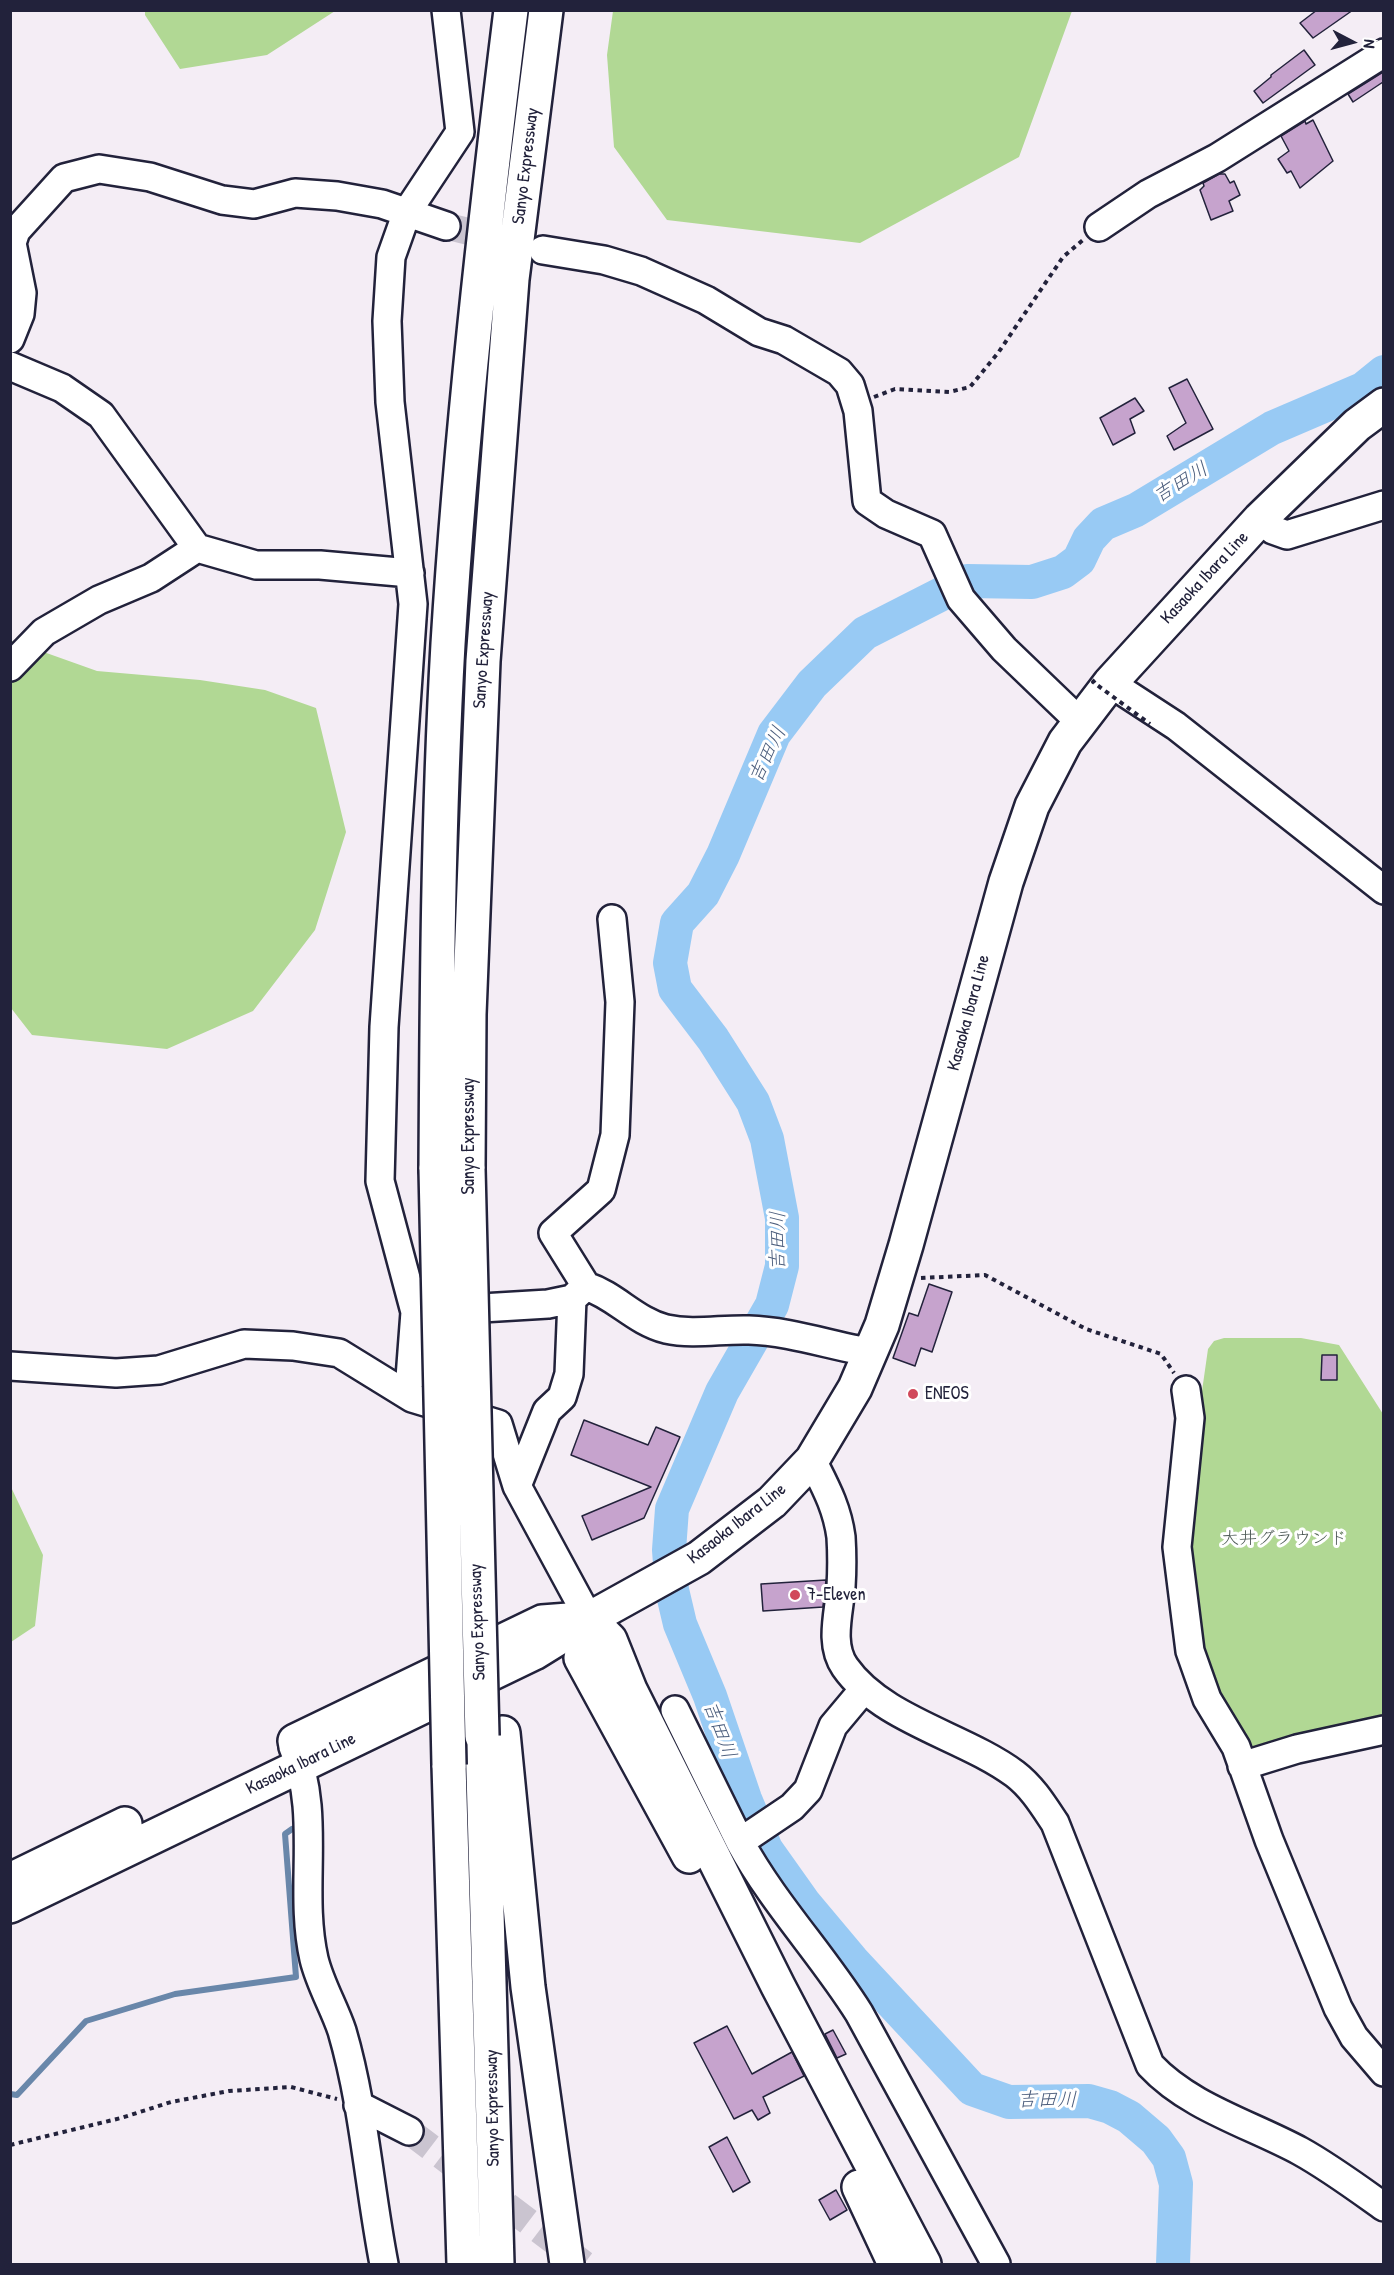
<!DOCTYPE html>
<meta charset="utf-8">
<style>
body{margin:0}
#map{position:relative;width:1394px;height:2275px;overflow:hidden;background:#f4edf5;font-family:"Patrick Hand",sans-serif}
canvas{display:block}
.frame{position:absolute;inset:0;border:12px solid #22223b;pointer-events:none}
.north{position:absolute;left:1322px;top:12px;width:60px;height:60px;-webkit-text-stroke:4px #fff;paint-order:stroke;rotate:96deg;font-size:16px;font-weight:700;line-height:24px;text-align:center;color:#22223b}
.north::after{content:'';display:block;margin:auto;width:21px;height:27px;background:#22223b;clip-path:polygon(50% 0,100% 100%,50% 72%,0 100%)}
</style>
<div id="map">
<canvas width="1394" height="2275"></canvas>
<div class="frame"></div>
<div class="north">N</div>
</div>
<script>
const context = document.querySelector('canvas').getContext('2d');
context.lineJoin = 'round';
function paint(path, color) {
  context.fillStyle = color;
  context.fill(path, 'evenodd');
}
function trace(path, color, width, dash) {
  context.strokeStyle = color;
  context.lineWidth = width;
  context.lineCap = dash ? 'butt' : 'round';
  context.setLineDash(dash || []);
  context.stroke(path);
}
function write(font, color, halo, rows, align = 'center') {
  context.font = font + ' "Patrick Hand","Klee One",sans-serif';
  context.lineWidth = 6;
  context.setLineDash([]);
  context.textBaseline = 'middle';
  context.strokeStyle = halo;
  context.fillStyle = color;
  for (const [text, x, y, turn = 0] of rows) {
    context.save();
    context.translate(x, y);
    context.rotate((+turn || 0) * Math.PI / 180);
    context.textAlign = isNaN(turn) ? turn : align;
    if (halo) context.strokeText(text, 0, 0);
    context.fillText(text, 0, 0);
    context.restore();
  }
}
paint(new Path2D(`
 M145,11V10L335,11L267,55L180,69L145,15Z
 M613,11V10L1072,11L1019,157L860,243L667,220L614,147L607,55Z
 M10,640L97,671L200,680L265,690L316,708L346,832L315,930L253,1011L167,1049L32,1035L11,1008Z
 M1224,1338H1301L1339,1345L1383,1414V1725L1265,1755L1239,1740L1199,1666L1184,1562L1199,1412L1208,1349L1214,1341Z
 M11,1487L43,1555L35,1626L11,1642Z`), '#b1d894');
trace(new Path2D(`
 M10,2094L17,2095L86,2021L175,1994L296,1977L285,1834L292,1829`), '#6987aa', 6);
trace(new Path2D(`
 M1173,2264L1176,2184L1169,2158L1156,2140L1129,2117L1110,2107L1089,2101L1009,2102L972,2089L852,1960L805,1904L766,1849L745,1799L710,1696L680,1624L672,1590L669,1550L672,1509L722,1392L772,1305L782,1266V1218L767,1139L753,1102L713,1039L675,989L670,963L677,923L703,894L723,855L774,734L812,684L865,633L967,581L1032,582L1063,572L1079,560L1089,539L1103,524L1136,510L1272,428L1363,389L1384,372`), '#98caf4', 34);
const building = new Path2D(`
 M1317,10H1353L1313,38L1300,23Z
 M1304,50L1315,65L1263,103L1254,91L1271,77V75Z
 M1383,72V82L1353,102L1348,94Z
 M1313,120L1333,161L1300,188L1291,171L1287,173L1278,159L1289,151L1281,136L1305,121L1306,124Z
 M1219,174H1225L1230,183L1234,181L1240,195L1229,201L1233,211L1211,220L1200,190L1204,186L1203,183Z
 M1187,379L1213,429L1174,450L1167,436L1186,423L1169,388Z
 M1135,398L1144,411L1130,419L1135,433L1113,445L1100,418Z
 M929,1284L952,1292L932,1352L921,1348L915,1366L893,1358L909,1313L918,1316Z
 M1322,1355H1337V1380H1321Z
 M584,1420L648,1445L656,1427L680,1437L644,1518L592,1540L582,1516L651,1487L571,1455Z
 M826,1580L823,1607L763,1611L761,1584Z
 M727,2026L752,2074L792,2052L804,2076L763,2097L770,2113L758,2120L752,2110L734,2119L694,2043Z
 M833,2030L846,2054L837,2058L825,2034Z
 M727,2137L750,2182L733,2192L709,2147Z
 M836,2190L847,2210L830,2220L819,2200Z`);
paint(building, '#c6a3cd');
trace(building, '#22223b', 1.5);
trace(new Path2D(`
 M446,226L503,240
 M409,2131L584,2264`), '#cac4d0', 27, [27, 14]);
const minor = new Path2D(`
 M446,10L460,132L407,212L391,257L387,321L390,402L413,604L384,1027L380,1181L415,1312L548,1304L572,1299L569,1374L562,1397L547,1411L517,1486L589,1619
 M1099,227L1148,194L1217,158L1384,53
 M543,250L604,260L641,271L706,300L759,332L784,340L839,372L850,385L858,411L867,501L886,514L932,534L961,599L1004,649L1079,721
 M10,339L20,314L22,293L12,243L16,231L64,178L99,169L150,177L222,200L254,204L295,193L337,196L382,204L446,226
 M10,366L62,388L101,415L197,548L256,565H320L410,573
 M1260,519L1273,530L1287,535L1384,505
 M10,667L44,632L99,600L151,578L197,548
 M1110,683L1176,726L1384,890
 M586,1286L553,1233L601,1190L615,1135L620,1002L612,919
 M573,1298L586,1286C616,1296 635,1321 666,1329C694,1335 721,1329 749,1330C785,1331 823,1343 858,1350L870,1356
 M10,1366L116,1373L159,1370L244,1344L293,1346L339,1353L412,1398L498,1424L517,1486
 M1186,1390L1190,1418L1177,1547L1190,1651L1207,1699L1236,1747L1269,1840L1338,2008L1354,2037L1384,2072
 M406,1394L410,1378L415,1312
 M812,1460C825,1486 837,1507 841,1537C842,1553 842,1571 841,1587C839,1613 829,1644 845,1667C882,1720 964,1736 1015,1774C1032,1787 1043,1805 1055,1823L1150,2065C1189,2107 1250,2124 1300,2151C1329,2167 1356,2187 1384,2207
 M864,1689L833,1726L808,1790L792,1807L740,1842C773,1903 822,1954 859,2013L996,2264
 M675,1710L740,1842
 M293,1747C322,1813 298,1889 314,1959C320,1984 334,2007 342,2031C364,2106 369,2187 384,2264
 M1242,1766L1297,1749L1384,1730
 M358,2105L409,2131`);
const major = new Path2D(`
 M295,1741L542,1622L582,1619
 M10,1880L125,1824
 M10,1906L534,1653L589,1619L699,1558L772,1502L812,1460L855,1388L882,1325L906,1245L1006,882L1032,806L1065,742L1110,683L1260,519L1357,425L1384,405`);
const highway = new Path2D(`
 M436,1169C437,994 438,819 448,644C461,432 485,221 511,10
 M468,1169L469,1014L483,661L512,279L546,10
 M589,1619L610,1640L630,1690L778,1986L924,2264
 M589,1619L581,1658L689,1856
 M503,1733L528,1987L567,2264
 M482,1736L497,2264
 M449,1765L464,2264
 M859,2187L895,2264`);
trace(minor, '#22223b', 32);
trace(major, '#22223b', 38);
trace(highway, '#22223b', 38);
trace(new Path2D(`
 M874,397L895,389L949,392L970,387L998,353L1063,257L1083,240
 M921,1278L985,1275L1086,1329L1161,1354L1174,1373
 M10,2145L121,2118L171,2102L229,2091L291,2087L337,2099`), '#22223b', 4, [4.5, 4.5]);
trace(minor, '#fff', 27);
trace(major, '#fff', 33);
trace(highway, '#fff', 33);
const highwayBridge = new Path2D(`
 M436,1169L449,1765
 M468,1169L482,1736`);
trace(highwayBridge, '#22223b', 38, []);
trace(new Path2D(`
 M1095,680L1093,682L1150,724`), '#22223b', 4, [4.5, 4.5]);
trace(highwayBridge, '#fff', 33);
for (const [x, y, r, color] of [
 [913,1394,6,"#d1495b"],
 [795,1595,6,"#d1495b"]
]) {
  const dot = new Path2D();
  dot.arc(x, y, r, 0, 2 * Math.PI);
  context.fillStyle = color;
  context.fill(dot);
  trace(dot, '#fff', 2);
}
write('18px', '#22223b', '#fff', [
 ["Sanyo Expressway",526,166,-83],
 ["Kasaoka Ibara Line",1205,578,-47],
 ["Sanyo Expressway",484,650,-86],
 ["Kasaoka Ibara Line",969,1013,-75],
 ["Sanyo Expressway",469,1136,-90],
 ["Kasaoka Ibara Line",737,1524,-38],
 ["Sanyo Expressway",478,1622,-92],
 ["Kasaoka Ibara Line",301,1764,-26],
 ["Sanyo Expressway",493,2108,-91]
]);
write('18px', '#22223b', '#fff', [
 ["ENEOS",925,1394],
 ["7-Eleven",807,1595]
], 'left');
write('18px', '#4d5956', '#fff', [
 ["大井グラウンド",1284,1539]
]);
write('italic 20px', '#4b5d7c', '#fff', [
 ["吉田川",1181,483,-31],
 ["吉田川",768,755,-64],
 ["吉田川",779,1241,-90],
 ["吉田川",719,1730,70],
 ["吉田川",1047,2101]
]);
</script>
